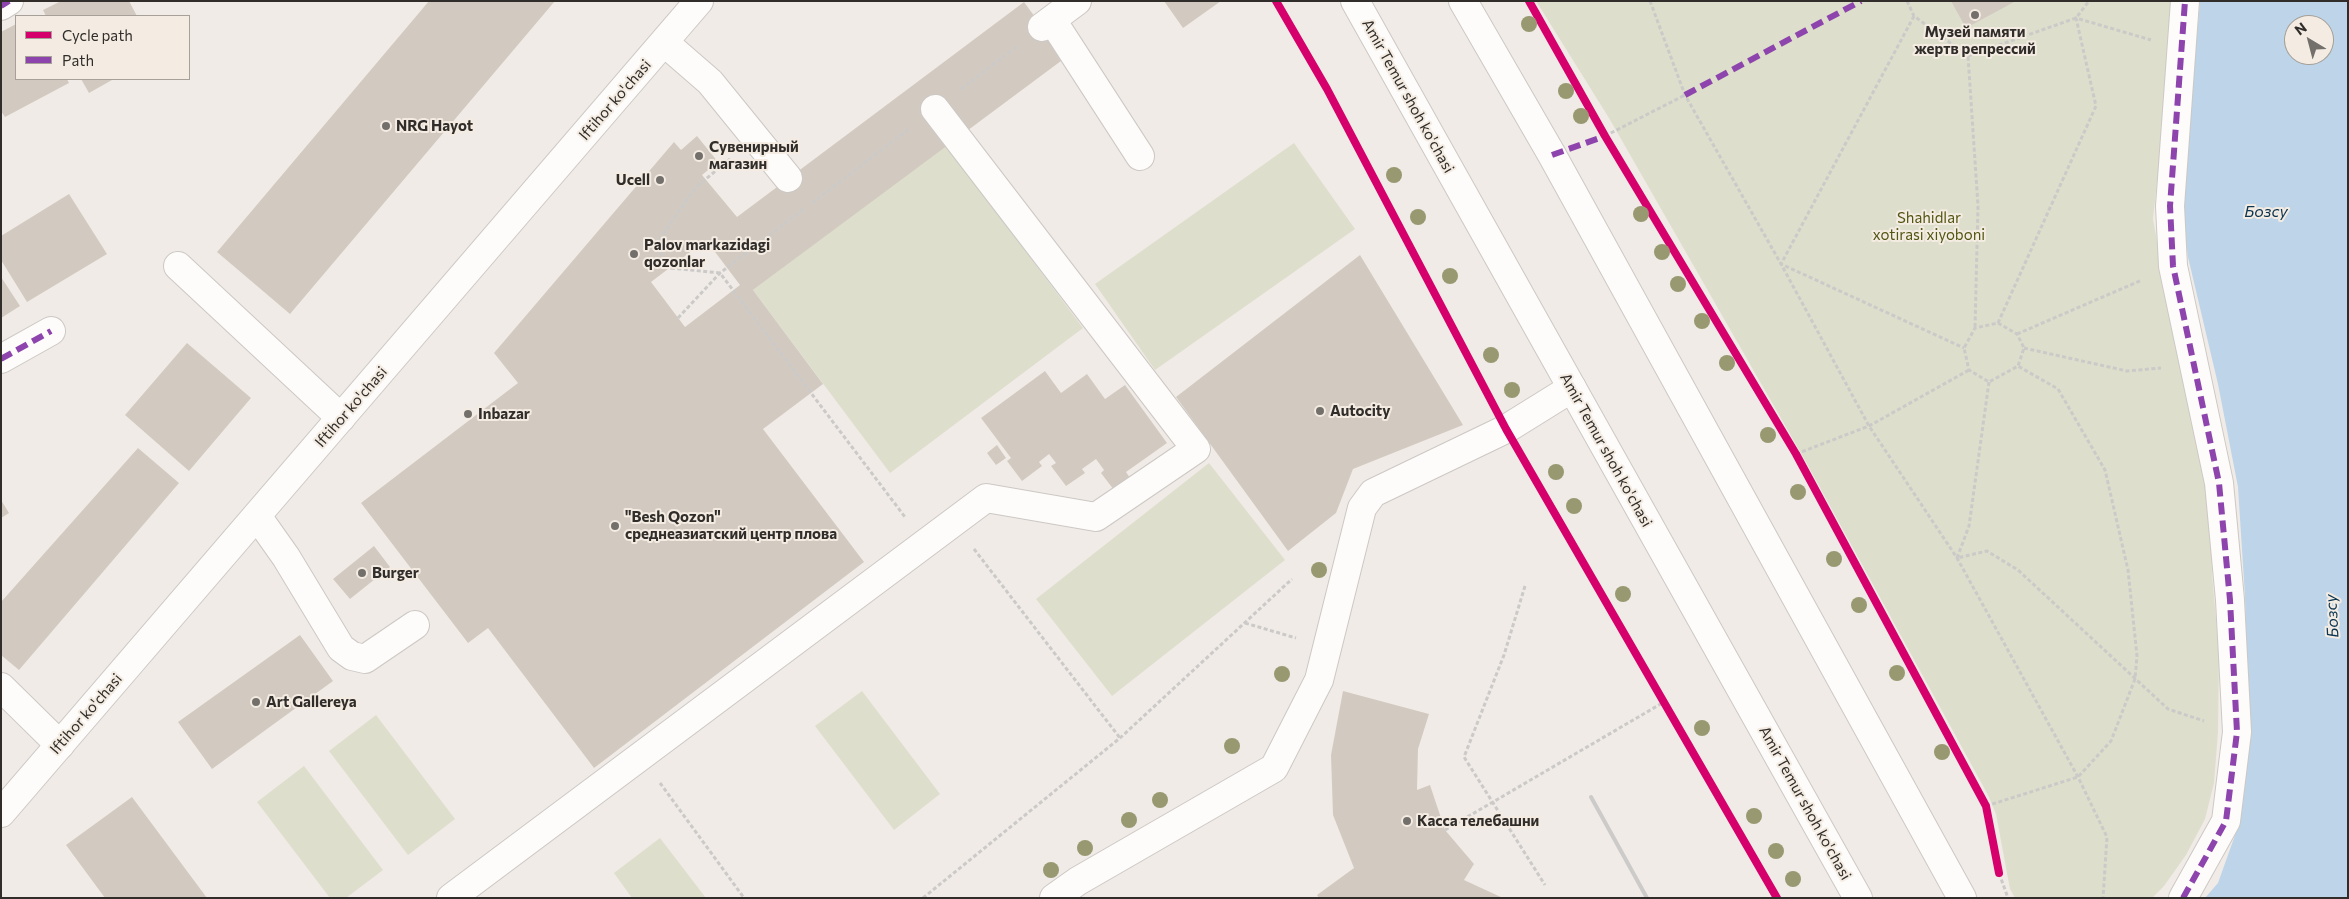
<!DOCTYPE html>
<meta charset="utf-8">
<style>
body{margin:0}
#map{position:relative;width:2349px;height:899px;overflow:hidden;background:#f0ebe6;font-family:Commissioner,sans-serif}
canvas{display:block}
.frame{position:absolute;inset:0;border:2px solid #302d2a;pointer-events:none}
.legend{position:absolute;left:15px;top:15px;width:175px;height:65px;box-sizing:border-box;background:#f4ece2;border:1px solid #a6a098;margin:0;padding:6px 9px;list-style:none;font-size:15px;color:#302d2a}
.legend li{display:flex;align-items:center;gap:10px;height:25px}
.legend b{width:25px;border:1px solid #a6a098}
.north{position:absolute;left:2284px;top:15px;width:50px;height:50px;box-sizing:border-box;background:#f4ece2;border:1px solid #a6a098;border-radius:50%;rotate:323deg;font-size:14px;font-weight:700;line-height:20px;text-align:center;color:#302d2a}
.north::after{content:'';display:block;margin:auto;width:18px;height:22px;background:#73706c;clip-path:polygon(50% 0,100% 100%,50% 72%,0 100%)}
</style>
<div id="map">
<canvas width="2349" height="899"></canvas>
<div class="frame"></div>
<ul class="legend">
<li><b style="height:6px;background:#d6006c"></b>Cycle path</li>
<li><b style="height:6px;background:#8e44ad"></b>Path</li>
</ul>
<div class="north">N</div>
</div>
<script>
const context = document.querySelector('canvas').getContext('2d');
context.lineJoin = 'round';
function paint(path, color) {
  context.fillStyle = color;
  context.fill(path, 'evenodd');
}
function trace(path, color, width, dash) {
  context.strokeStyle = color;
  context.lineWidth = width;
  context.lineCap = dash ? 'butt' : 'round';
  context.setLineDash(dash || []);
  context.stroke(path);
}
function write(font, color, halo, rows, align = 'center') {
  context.font = font + ' Commissioner,sans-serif';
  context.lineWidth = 4;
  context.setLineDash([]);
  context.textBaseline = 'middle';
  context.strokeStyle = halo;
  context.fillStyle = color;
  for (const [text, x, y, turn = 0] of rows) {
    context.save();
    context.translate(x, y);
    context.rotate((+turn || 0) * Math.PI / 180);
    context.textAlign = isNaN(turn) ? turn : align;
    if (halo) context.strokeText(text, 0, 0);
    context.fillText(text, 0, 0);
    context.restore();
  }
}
paint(new Path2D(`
 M1536,1H2172L2166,57L2170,59L2153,219L2178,359L2193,399L2211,505L2212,574L2219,653L2218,732L2214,783L2205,819L2186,855L2164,886L2152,898H2015L2010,889L1996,814L1988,795L1806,462L1609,118Z
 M1294,143L1355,229L1155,370L1095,284Z
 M946,145L1083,328L890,473L753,290Z
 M1209,463L1285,560L1112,696L1036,599Z
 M862,691L940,794L894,830L815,726Z
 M376,715L455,819L408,855L329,751Z
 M304,766L383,870L346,898H330L257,802Z
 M660,838L706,898H632L614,873Z`), '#dedecc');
paint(new Path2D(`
 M2200,1H2348V898H2205L2218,883L2239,824L2248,715L2245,596L2238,487L2218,384L2188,257L2182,208ZM2294,25H2324V55H2294Z`), '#bdd4e9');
paint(new Path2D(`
 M61,1H129L137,16H46L43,10Z
 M429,1H555L290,314L217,252Z
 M1164,1H1221L1183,28Z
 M1951,1H2016L1966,28Z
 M1024,2L1065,58L753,290L823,384L763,429L864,562L594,768L488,628L468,643L361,503L518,383L494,353L674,142L681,150L697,136L718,162L702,175L737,217ZM706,240L740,285L685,327L651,282Z
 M16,24V79H67L69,83L5,117L1,111V32Z
 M81,79H111L112,80L89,93Z
 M69,194L107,254L27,302L1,260V236Z
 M1360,255L1463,425L1353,469L1336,513L1288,551L1176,397Z
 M1,277L20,306L1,318Z
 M187,343L251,398L189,471L125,415Z
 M1045,371L1061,393L1087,374L1105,399L1125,385L1167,443L1126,472L1130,478L1114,490L1101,473L1104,470L1096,459L1082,469L1085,473L1066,486L1051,466L1056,463L1049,454L1039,462L1042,466L1022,481L1007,461L1011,458L981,418Z
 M997,445L1006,458L996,465L987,453Z
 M138,448L179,483L19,670L1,655V602Z
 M1,500L9,513L1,518Z
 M374,546L390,567L350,599L333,579Z
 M300,635L333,681L212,769L178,722Z
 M1343,691L1429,714L1418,749L1417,790L1430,785L1445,830L1474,864L1464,880L1503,898H1319L1317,895L1354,868L1333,815L1331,755Z
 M132,797L207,898H105L66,845Z`), '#d2cac1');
const minor = new Path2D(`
 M1,6L9,1
 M1052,20L1140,156
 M1042,27L1077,1
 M665,43L710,82L788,178
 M178,266L341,418
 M1,359L51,331
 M257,516L286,557L341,648L352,656L365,659L415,625
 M1,687L60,745
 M451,898L986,498L1096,517L1196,449L935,109
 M1054,898L1078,881L1274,768L1319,680L1362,508L1373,493L1506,429L1572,388
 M2183,898L2226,821L2237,732L2230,600L2219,483L2173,266L2170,206L2185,1`);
const major = new Path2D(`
 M1355,1L1858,898
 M1463,1L1552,155L1962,898
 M1,813L699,1`);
trace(minor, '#ccc8c4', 30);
trace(major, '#ccc8c4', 30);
trace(new Path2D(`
 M1276,1L1327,89L1490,399
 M1529,1L1605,136L1796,454L1986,806L1999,873L2008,898
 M1650,1L1685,95L1781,264L1869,426L1957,558L2078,777L2107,837L2103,898
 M1907,1L1914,16L1968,56L1978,206L1975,328
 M1914,16L1781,264L1964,348
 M1968,56L2076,18L2089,1
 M961,89L1016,47
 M1605,136L1685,95
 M730,159L695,188L655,246L671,268L720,273L905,517
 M812,203L909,129
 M678,318L720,273L805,208
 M1998,323L2096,106L2076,18L2151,40
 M1998,323L2017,334L2024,348L2018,366L1989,382L1969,370L1964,348L1975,328Z
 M2017,334L2142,280
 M2024,348L2127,371L2161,368
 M1989,382L1969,526L1957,558L1987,551L2018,570L2168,709L2204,721
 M1796,454L1869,426L1969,370
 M1522,457L1777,898
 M974,549L1120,738
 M1525,586L1504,655L1464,757L1545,885
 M1245,623L1296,638
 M660,783L744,898
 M1986,806L2078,777L2111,741L2135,679L2137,656L2128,570L2105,470L2058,389L2018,366
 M1445,830L1664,702
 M923,898L1120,738L1292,579`), '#cbcac8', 3, [4, 2.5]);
trace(minor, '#fdfcfb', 28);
trace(major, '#fdfcfb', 28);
trace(new Path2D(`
 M1591,797L1647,898`), '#cccbc9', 4);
trace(new Path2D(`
 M1,6L9,1
 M1685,95L1861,1
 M1552,155L1605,136
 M1,359L51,331
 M2183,898L2226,821L2237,732L2230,600L2219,483L2173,266L2170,206L2185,1`), '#8e44ad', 6, [12, 6]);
trace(new Path2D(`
 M1276,1L1327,89L1506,429L1777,898
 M1529,1L1605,136L1796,454L1986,806L1999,873`), '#d6006c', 8);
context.fillStyle = '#989871';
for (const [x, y] of [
 [1529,24],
 [1566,91],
 [1581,116],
 [1394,175],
 [1641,214],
 [1418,217],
 [1662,252],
 [1450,276],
 [1678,284],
 [1702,321],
 [1491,355],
 [1727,363],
 [1512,390],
 [1768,435],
 [1556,472],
 [1798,492],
 [1574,506],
 [1834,559],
 [1319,570],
 [1623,594],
 [1859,605],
 [1897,673],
 [1282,674],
 [1702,728],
 [1232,746],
 [1942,752],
 [1160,800],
 [1754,816],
 [1129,820],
 [1085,848],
 [1776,851],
 [1051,870],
 [1793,879]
]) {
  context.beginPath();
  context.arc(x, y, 8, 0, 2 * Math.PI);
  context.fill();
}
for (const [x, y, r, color] of [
 [1975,15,5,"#73706c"],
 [386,126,5,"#73706c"],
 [699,156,5,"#73706c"],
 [660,180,5,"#73706c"],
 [634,254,5,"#73706c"],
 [1320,411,5,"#73706c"],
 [468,414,5,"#73706c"],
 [615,526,5,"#73706c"],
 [362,573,5,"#73706c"],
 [256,702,5,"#73706c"],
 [1407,821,5,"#73706c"]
]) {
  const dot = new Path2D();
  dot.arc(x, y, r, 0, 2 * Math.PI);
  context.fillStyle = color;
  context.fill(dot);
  trace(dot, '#f4ece2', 2);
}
write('bold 15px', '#302d2a', '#f4ece2', [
 ["Музей памяти",1975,32,"center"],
 ["жертв репрессий",1975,49,"center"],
 ["NRG Hayot",396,126],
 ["Сувенирный",709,147],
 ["магазин",709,164],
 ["Ucell",650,180,"right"],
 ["Palov markazidagi",644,245],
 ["qozonlar",644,262],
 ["Autocity",1330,411],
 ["Inbazar",478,414],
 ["\"Besh Qozon\"",625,517],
 ["среднеазиатский центр плова",625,534],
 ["Burger",372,573],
 ["Art Gallereya",266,702],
 ["Касса телебашни",1417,821]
], 'left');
write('15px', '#302d2a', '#f4ece2', [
 ["Amir Temur shoh ko'chasi",1408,96,61],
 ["Iftihor ko'chasi",615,100,-49],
 ["Iftihor ko'chasi",351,407,-49],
 ["Amir Temur shoh ko'chasi",1606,450,61],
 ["Iftihor ko'chasi",86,714,-49],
 ["Amir Temur shoh ko'chasi",1805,803,61]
]);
write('15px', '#505511', '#f4ece2', [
 ["Shahidlar",1929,218],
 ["xotirasi xiyoboni",1929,235]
]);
write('italic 16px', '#0a3553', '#f4ece2', [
 ["Бозсу",2266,212],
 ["Бозсу",2332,616,-93]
]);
</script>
